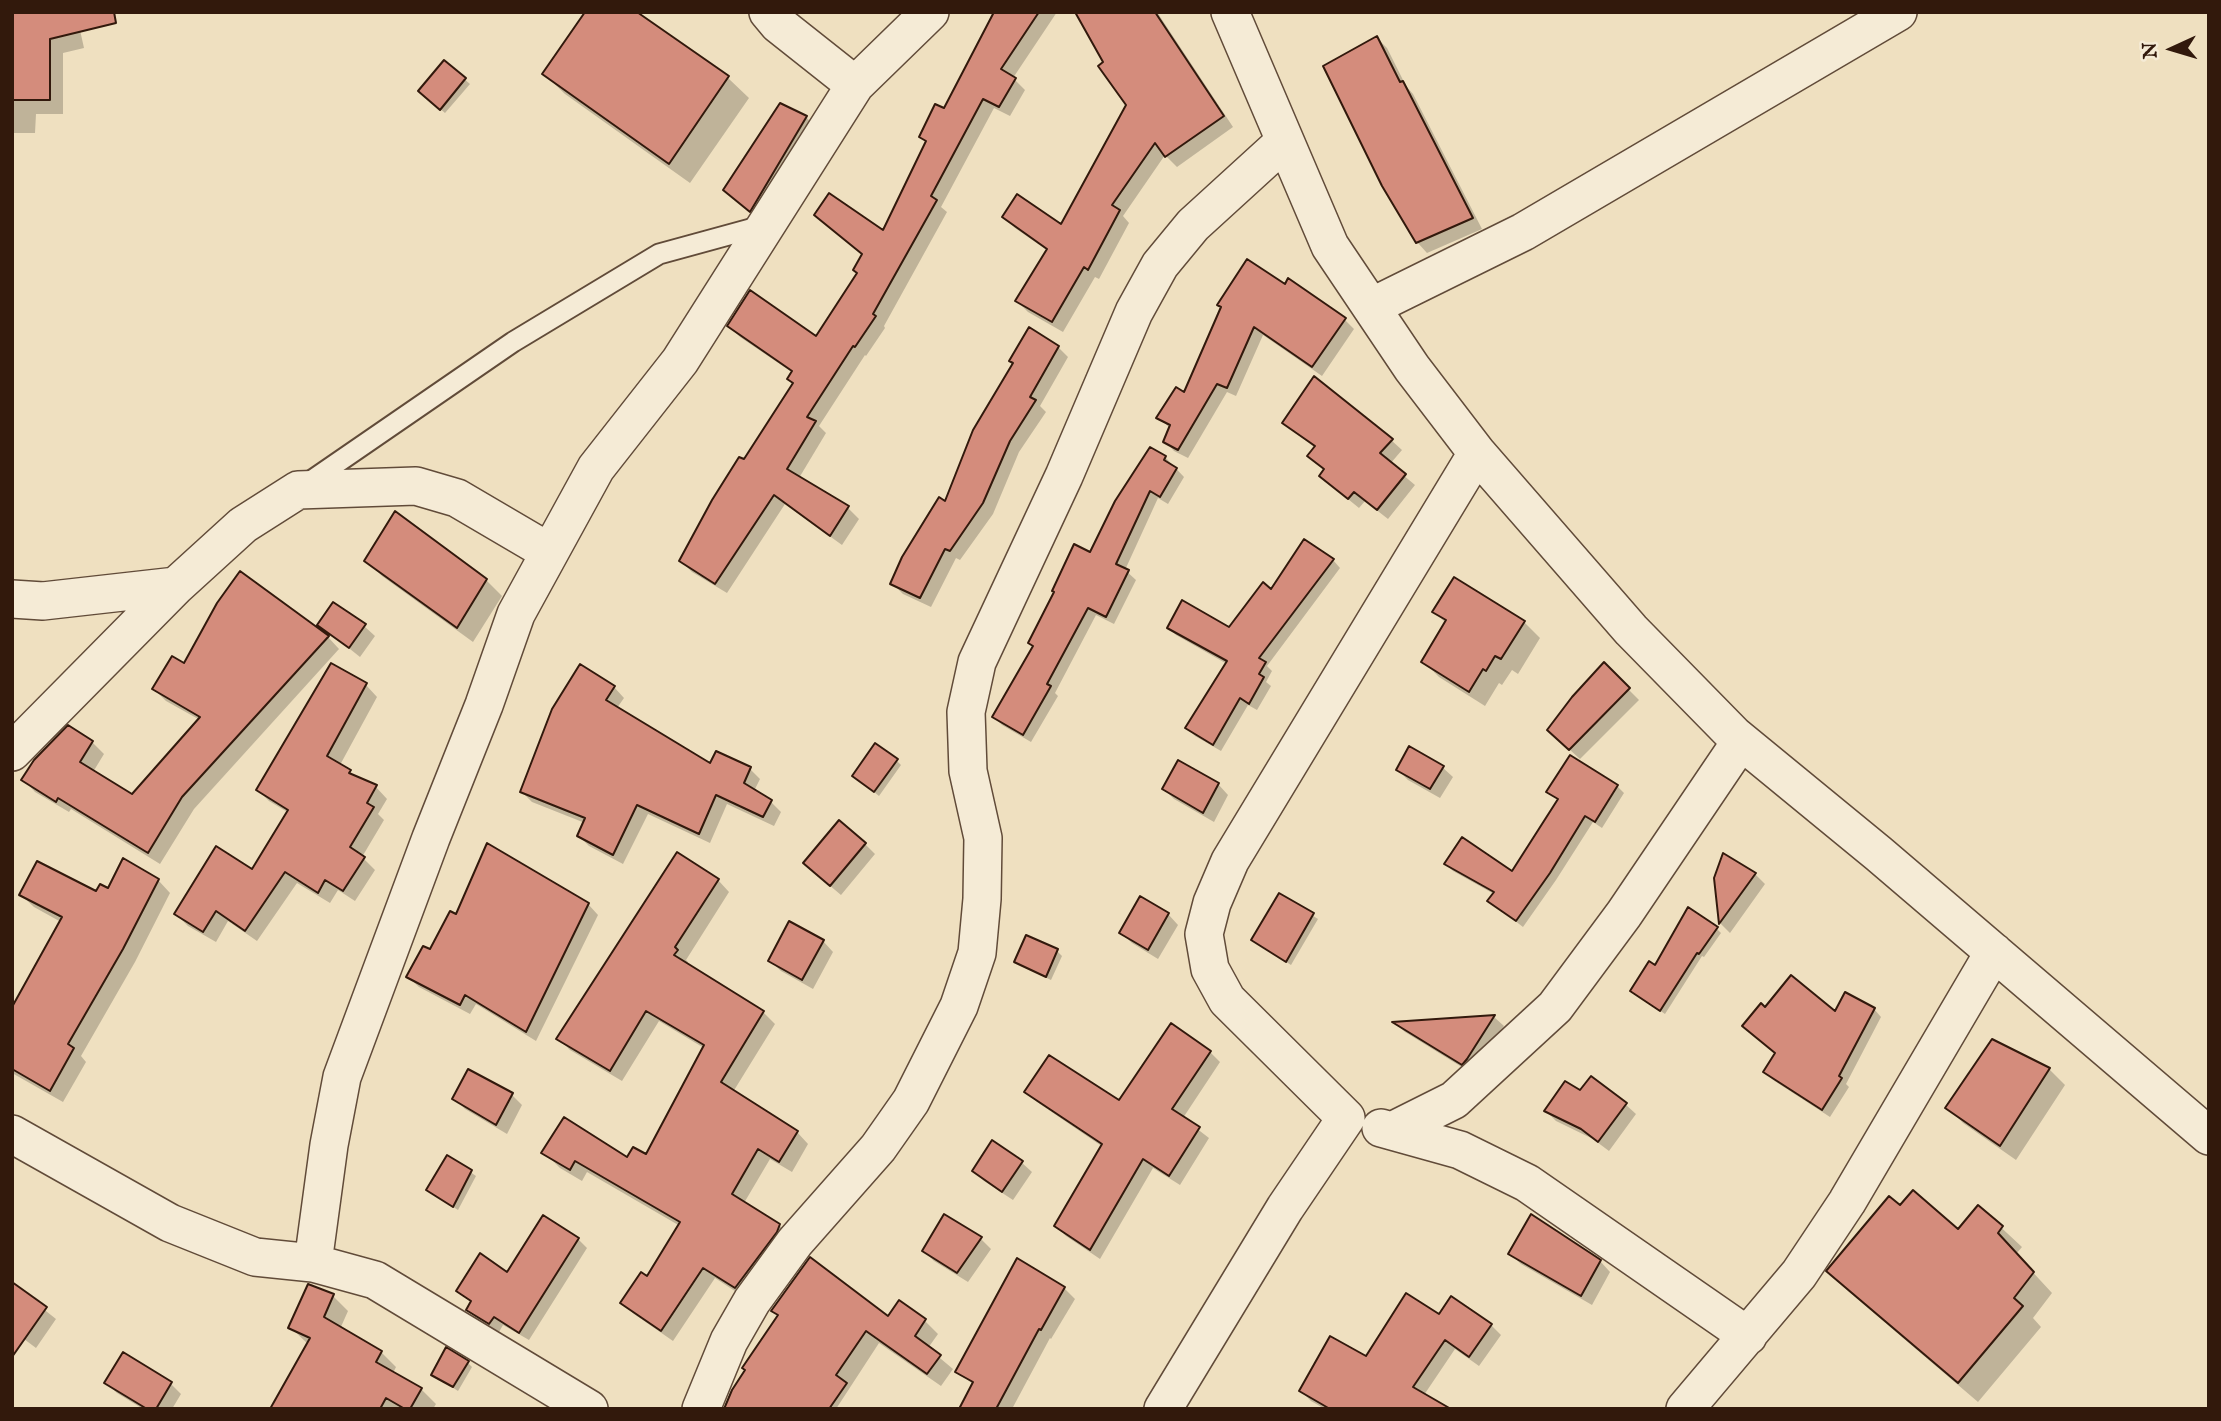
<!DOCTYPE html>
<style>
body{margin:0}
#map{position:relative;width:2221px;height:1421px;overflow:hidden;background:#efe0c0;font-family:"IM FELL English",serif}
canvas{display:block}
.frame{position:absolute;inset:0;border:14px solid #32190c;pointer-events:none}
.north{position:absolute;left:2137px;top:14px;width:70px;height:70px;-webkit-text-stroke:5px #f5ebd6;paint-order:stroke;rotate:266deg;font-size:19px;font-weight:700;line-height:28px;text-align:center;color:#32190c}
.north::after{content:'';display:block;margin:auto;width:24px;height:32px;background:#32190c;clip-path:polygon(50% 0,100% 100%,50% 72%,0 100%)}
</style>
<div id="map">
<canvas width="2221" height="1421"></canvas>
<div class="frame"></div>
<div class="north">N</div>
</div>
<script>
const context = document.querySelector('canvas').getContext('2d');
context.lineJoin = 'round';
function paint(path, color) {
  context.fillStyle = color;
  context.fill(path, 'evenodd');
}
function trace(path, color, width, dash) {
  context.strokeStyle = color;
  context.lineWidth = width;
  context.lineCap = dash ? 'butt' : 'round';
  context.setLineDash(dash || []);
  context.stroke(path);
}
paint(new Path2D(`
 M12,12H76L84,48L63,53V114H36L35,133H12Z
 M634,12L728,78L749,98L690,183L565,94L544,74Z
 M816,12H850L818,14Z
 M997,12H1057L1013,78L1025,90L1010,116L994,108L941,207L947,212L884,326L885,328L866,356L865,355L819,426L826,433L799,478L848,508L859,519L842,545L785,504L727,593L692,572L681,561L794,384L793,373L740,337L729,326L817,339L859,274L863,255L816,215L884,232L927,142L921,137L944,110Z
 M1077,12H1157L1233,127L1177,167L1165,155L1123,216L1129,223L1099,279L1095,277L1063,332L1028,312L1017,301L1048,251L1015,228L1004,217L1061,227L1129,105Z
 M1377,38L1387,48L1406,86L1413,94L1482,229L1427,253L1417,242Z
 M444,62L470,84L445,113L425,96Z
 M806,117L816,128L761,221L725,190Z
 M1285,286L1345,320L1354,329L1322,376L1263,335L1236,396L1227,392L1188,458L1174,451L1165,441L1170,428L1159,418L1185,394Z
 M1058,347L1068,357L1040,406L1046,412L1019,452L993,514L960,560L956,558L931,607L903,594L893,584Z
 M1284,423L1391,440L1402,450L1390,464L1415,485L1388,519L1365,501L1359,508L1332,486L1325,470L1309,456L1315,448Z
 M1165,457L1184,477L1168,504L1158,498L1125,570L1136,580L1114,624L1096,615L1055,693L1058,696L1031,742L1002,725L994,717L1091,554Z
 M395,513L486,580L502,596L473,642L382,576L366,560Z
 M1333,560L1340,568L1267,666L1272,671L1266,682L1271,686L1257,710L1248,705L1221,751L1195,736L1187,728L1227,664L1176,635L1169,628L1229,629L1271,592Z
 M1454,579L1524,622L1540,638L1518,674L1512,670L1502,685L1499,683L1485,706L1439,677L1423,661L1446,623L1434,612Z
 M320,625L364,626L375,636L360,657Z
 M328,637L339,649L194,809L160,864L71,809L69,812L35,792L24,780L92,742L104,754L93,772L133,796L200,720L166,701L154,689L184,665Z
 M1604,665L1639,700L1580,759L1559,740Z
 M366,685L377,697L340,765L357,779L376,787L387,799L378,814L384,820L362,857L375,870L355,901L338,890L330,903L297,883L257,941L228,921L216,942L188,926L176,914L253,871L289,813L269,801L258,790Z
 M614,687L624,698L617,708L711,765L750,769L760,779L754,791L771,802L781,812L774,826L727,804L710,843L648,814L623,864L589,846L579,836L585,823L532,802L522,792Z
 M896,760L901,765L879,796L859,780Z
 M1442,767L1453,777L1440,798L1408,780L1398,770Z
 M1218,784L1228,795L1214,822L1174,799L1164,789Z
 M1617,786L1624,793L1602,828L1593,822L1556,880L1523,927L1489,901L1494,894L1453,871L1446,864L1513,873L1559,801L1549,792Z
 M865,844L875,854L841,895L816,874Z
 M1755,874L1765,884L1730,933L1721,924L1716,878Z
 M158,880L170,893L135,962L81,1056L86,1062L63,1102L12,1073V1007L61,922L34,907L21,895L97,893Z
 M718,880L729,892L686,960L688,962L687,965L763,1012L775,1024L733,1092L797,1132L808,1144L792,1172L770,1159L744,1203L779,1225L791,1237L747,1299L715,1278L673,1341L634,1314L622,1303L648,1278L680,1226L587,1172L582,1181L560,1168L548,1156L628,1160L647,1157L704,1048L659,1021L622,1081L570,1050L558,1038Z
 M1280,895L1318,919L1291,965L1258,944Z
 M588,904L598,915L536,1041L476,1004L470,1014L419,987L408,977L457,917Z
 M1168,914L1178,925L1158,959L1132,943L1121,933Z
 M1716,928L1721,933L1704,957L1702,956L1665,1014L1637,995L1655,967Z
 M1027,937L1057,951L1062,956L1051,980L1021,966L1016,962Z
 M823,941L833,952L813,989L781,971L770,961Z
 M1765,1009L1836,1014L1874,1009L1881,1017L1846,1084L1849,1087L1830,1117L1773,1080L1765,1072L1777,1054Z
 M1494,1017L1504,1026L1473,1074L1405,1032L1396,1024Z
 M1992,1041L2049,1069L2065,1085L2016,1160L1963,1123L1948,1107Z
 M1210,1052L1220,1062L1183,1118L1209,1138L1180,1185L1153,1168L1100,1259L1066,1236L1056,1226L1103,1147L1037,1102L1026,1092L1119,1103Z
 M1581,1093L1625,1104L1636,1114L1609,1151L1593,1139L1556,1121L1546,1111Z
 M512,1095L522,1105L507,1134L465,1109L454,1098Z
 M448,1157L476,1176L458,1210L433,1194Z
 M1021,1162L1032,1172L1013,1200L984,1181L974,1171Z
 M1900,1207L1959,1232L1979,1207L2022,1247L2016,1254L2052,1293L2033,1318L2041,1327L1978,1402L1848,1291L1829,1271Z
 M578,1239L587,1248L529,1340L503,1325L499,1332L477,1319L468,1310L472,1303L458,1291L507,1275Z
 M981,1239L991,1249L968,1282L934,1261L924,1251Z
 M1510,1254L1600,1261L1610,1272L1592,1305L1521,1264Z
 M1017,1260L1064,1288L1075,1299L1051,1339L1050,1338L1012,1409H970L974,1385L957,1371Z
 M12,1284L56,1319L36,1348L12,1330Z
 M309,1286L333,1296L348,1311L340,1329L381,1352L396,1367L393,1373L421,1389L436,1404L433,1409H277L308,1344L290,1327Z
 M773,1311L925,1321L938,1334L928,1348L953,1369L941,1386L879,1343L836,1409H798L779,1317Z
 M1440,1317L1491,1325L1501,1335L1479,1366L1455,1349L1424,1395L1444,1409H1325L1311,1401L1301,1391L1366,1359Z
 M467,1362L472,1367L458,1391L433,1375Z
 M106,1383L171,1384L181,1394L172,1409H143L117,1393Z`), '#0003');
const building = new Path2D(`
 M12,12H114L116,23L50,39V100H12Z
 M585,12H637L729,76L669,164L542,74Z
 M994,12H1039L1001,69L1016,78L999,107L983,99L931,196L937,200L873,314L876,316L855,347L853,346L807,417L816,421L787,469L849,506L830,536L774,495L715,584L679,561L712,500L739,457L744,459L793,383L787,379L792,371L727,326L750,290L816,336L857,273L853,270L862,254L814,215L829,193L883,230L926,141L919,137L935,104L944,108Z
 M1075,12H1155L1224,116L1165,157L1155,143L1112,205L1120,210L1088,270L1084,267L1052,322L1015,301L1047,249L1002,217L1017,194L1061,224L1126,105L1098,66L1103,62Z
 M1377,36L1400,82L1403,81L1473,218L1416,243L1382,186L1323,66Z
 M444,60L466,78L440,110L418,91Z
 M780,103L807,116L750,212L723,190Z
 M1247,259L1285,284L1288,278L1346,318L1312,367L1254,327L1227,388L1217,384L1178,450L1163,442L1170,425L1156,418L1176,387L1184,392L1221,307L1217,305Z
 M1029,327L1059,346L1030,397L1036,400L1010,441L983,503L950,551L945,549L920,598L890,584L902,557L939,497L945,501L973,430L1013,363L1009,361Z
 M1314,376L1393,439L1380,453L1406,474L1377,510L1354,492L1348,499L1319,476L1324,469L1307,456L1315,446L1282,423Z
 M1150,447L1166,456L1164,460L1177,468L1160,497L1150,491L1116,564L1129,570L1106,617L1088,608L1047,684L1051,686L1023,735L992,717L1033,646L1028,643L1054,592L1052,591L1074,544L1090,552L1115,501Z
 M395,511L487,579L457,628L364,561Z
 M1304,539L1334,559L1259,658L1266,662L1259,674L1264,677L1249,704L1240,698L1213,745L1185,728L1227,661L1167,628L1182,600L1229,627L1263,582L1271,589Z
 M240,571L329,636L182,797L148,853L58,798L56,802L21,780L34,760L68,725L93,741L80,762L132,794L200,717L152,689L172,656L184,663L217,603Z
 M1454,577L1525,621L1501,659L1495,656L1486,671L1483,669L1469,692L1421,662L1446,620L1432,612Z
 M333,602L366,624L349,648L317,625Z
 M1604,662L1630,688L1569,750L1547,730L1572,697Z
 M331,663L367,683L327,756L351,770L349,773L377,785L367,803L374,807L350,847L365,857L343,891L325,880L318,893L285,872L245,931L216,911L203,932L174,914L216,846L252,869L288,810L256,790Z
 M580,664L615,686L606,700L710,763L716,751L751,767L744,783L772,800L763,817L716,795L699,834L637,805L613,855L577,836L585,818L520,792L552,709Z
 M875,743L898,759L874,792L852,776Z
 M1409,746L1444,766L1430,789L1396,770Z
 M1570,755L1618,785L1595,822L1585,816L1550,873L1516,921L1487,901L1494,892L1444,864L1462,837L1512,871L1558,799L1546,792Z
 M1178,760L1219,783L1203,813L1162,789Z
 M839,820L866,843L830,886L803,863Z
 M487,843L589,903L526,1032L465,995L460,1005L406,977L423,946L430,949L450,911L456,914Z
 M677,852L719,879L675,947L678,950L674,955L764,1011L721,1082L798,1131L779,1162L758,1149L732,1194L780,1224L777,1232L735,1288L703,1268L661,1331L620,1303L641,1272L647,1276L680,1222L575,1161L570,1170L541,1153L564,1117L627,1157L633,1147L646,1154L704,1045L646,1011L610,1071L556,1039Z
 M1723,853L1756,873L1719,924L1714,878Z
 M123,858L159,879L123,949L68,1044L74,1048L50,1091L12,1069V1007L62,917L19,895L37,861L96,891L100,884L108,888Z
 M1279,893L1314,913L1286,962L1251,940Z
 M1140,896L1169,913L1148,950L1119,933Z
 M1688,907L1718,927L1699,954L1697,953L1660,1011L1630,991L1649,961L1655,965Z
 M789,921L824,940L802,980L768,961Z
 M1026,935L1058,949L1046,977L1014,962Z
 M1791,975L1835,1011L1845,992L1875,1008L1839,1076L1842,1078L1822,1110L1763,1072L1775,1053L1742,1026L1761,1003L1765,1007Z
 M1495,1015L1467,1059L1462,1065L1392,1022Z
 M1171,1023L1211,1051L1172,1109L1200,1127L1169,1176L1143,1159L1090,1250L1054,1226L1102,1144L1024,1092L1049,1055L1119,1100Z
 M1992,1039L2050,1068L2000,1146L1945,1108Z
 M468,1069L513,1093L496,1125L452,1099Z
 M1591,1076L1627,1103L1598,1142L1581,1129L1544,1111L1565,1081L1580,1090Z
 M992,1140L1023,1161L1002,1192L972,1171Z
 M447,1155L472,1170L453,1207L426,1190Z
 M1913,1190L1958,1229L1978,1205L2003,1226L1998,1233L2034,1272L2014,1298L2023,1306L1958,1383L1826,1271L1889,1196L1900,1205Z
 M944,1214L982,1237L957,1273L922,1251Z
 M1531,1214L1601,1260L1581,1296L1508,1254Z
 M543,1215L579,1238L519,1333L494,1317L489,1324L466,1310L471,1301L456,1291L480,1253L507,1272Z
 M810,1257L888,1316L899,1300L926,1319L915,1336L941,1355L927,1374L866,1331L836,1375L847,1383L829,1409H724L732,1390L745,1370L742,1368L778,1315L771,1311Z
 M1017,1258L1065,1287L1041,1330L1039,1329L996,1409H959L973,1382L955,1372Z
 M12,1282L47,1307L12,1357Z
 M308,1284L334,1294L324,1317L382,1351L376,1362L422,1388L410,1409H405L386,1398L380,1409H270L310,1338L288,1328Z
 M1406,1293L1439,1314L1451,1296L1492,1324L1469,1357L1445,1340L1413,1387L1451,1409H1330L1299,1391L1330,1336L1366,1356Z
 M446,1347L469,1361L453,1387L431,1375Z
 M123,1352L172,1382L156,1409H147L104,1383Z`);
paint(building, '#d48c7c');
trace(building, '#32190c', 2);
const service = new Path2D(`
 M305,485L513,342L659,254L765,225`);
const minor = new Path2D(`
 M768,12L778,24L855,85
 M1230,12L1330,246L1412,368L1477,453L1631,630L1734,735L1879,854L2209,1136
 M1371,307L1523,232L1898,12
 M12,599L43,601L176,586
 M12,752L176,586L243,525L298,490L416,486L457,498L549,552
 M1381,1128L1460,1150L1527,1183L1748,1336
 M1392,1131L1454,1100L1555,1007L1624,914L1741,741
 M12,1134L170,1223L255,1257L313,1263
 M589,1409L375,1280L313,1263L329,1145L342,1077L431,838L484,705L516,614L596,468L680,361L855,85L930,12
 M701,1409L729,1341L752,1301L795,1242L878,1148L911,1101L959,1006L977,953L982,899L983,838L968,771L966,712L977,662L1064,476L1134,312L1160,265L1193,225L1284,142
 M1163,1409L1285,1208L1346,1118L1227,1000L1210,969L1204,934L1212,903L1230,861L1477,453
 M1685,1409L1799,1274L1847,1202L1994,952`);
trace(service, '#614b39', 23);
trace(minor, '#614b39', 40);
trace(service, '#f5ebd6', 19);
trace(minor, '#f5ebd6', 37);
</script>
